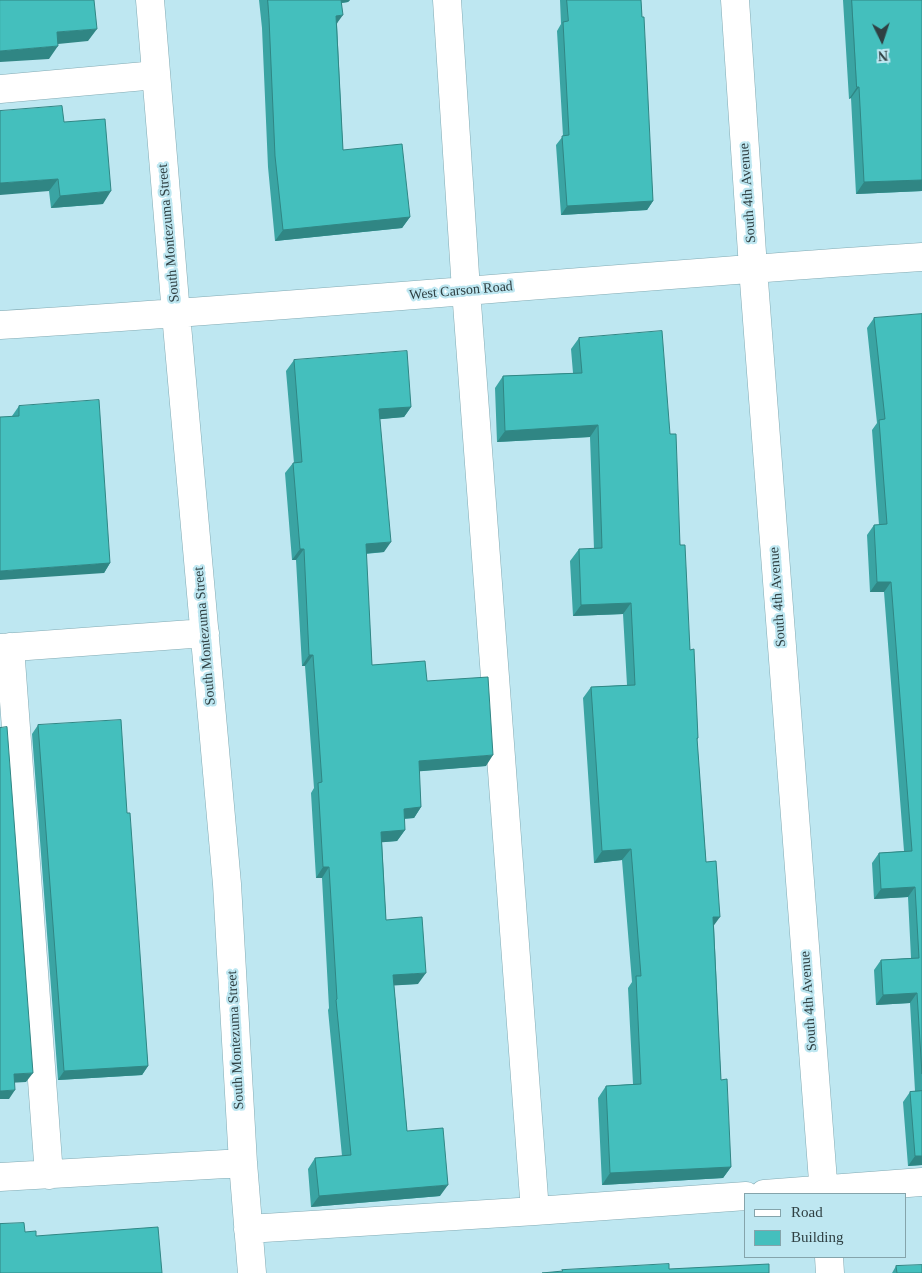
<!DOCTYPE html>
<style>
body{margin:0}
#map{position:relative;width:922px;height:1273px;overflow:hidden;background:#bee7f1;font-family:Georgia,serif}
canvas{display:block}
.legend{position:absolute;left:744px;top:1193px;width:162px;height:65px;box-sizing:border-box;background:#bee7f1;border:1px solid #85a4ab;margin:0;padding:6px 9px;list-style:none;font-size:15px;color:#2f4043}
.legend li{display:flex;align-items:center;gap:10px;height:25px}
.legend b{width:25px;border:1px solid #85a4ab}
.north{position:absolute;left:857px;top:15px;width:50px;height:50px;-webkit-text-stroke:4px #bee7f1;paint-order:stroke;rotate:176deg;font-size:14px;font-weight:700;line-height:20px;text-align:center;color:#2f4043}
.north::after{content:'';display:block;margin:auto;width:18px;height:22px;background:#2f4043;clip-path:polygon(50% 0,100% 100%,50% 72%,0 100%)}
</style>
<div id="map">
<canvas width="922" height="1273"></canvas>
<ul class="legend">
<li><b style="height:6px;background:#fff"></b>Road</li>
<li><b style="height:14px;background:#44bfbd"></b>Building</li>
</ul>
<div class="north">N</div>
</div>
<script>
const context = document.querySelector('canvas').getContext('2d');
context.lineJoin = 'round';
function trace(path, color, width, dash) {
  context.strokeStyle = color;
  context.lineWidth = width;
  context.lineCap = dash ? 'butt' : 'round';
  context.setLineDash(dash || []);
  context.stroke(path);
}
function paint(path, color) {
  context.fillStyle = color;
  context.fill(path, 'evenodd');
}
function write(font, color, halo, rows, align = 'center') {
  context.font = font + ' Georgia,serif';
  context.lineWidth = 4.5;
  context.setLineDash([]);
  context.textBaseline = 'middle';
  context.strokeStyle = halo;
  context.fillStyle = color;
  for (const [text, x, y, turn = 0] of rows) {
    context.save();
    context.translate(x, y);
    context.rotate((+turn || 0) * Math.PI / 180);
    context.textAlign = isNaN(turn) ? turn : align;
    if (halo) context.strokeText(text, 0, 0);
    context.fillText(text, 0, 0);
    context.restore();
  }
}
const minor = new Path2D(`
 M150,0L176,314L227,884L243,1163L252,1273
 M447,0L466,290L535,1211
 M735,0L753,268L824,1194
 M0,89L156,75
 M0,325C308,306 614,277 922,257
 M10,647L49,1175
 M0,648L205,633
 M0,1177L243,1163
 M764,1194L922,1182
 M248,1229L535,1211L746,1196
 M829,1257L830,1273`);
trace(minor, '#82aab3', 29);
trace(minor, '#fff', 28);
paint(new Path2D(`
 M259,0H350L348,2L342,3L337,24L343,150L410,217L402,228L275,241L268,167L262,28Z
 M560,0H641L653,201L647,210L561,215L556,145L563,136L557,31L561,24Z
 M843,0H922V191L856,194L851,98L849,99Z
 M64,122L103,204L51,208L49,191Z
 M922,314V1165L908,1166L903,1102L910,1092L915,1091L910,1003L876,1005L874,970L881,960L911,958L908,897L874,899L872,863L879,853L904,851L884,592H870L867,535L874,525H879L872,430L877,423L867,328L874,318Z
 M579,338L670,434L698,738L697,740L706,862L714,926L721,1080L731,1167L723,1178L602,1185L598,1098L606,1086L633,1084L628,988L632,982L622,860L594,863L583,698L591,687L627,685L623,614L573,616L570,561L579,549H594L590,437L497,442L495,388L503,376L573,373L571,349Z
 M294,360L411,407L404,417L380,419L384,552L366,554L372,665L427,681L486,766L419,771L421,807L414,818L404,819L405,830L397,841L382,842L386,920L418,984L394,985L407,1131L440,1196L311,1207L308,1169L315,1158L342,1156L328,1010L329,1008L322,878H316L311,793L314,788L305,666H302L296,560H292L285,473L293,463H294L286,371Z
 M19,406L110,563L104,573L12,416Z
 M38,725L127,813L148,1066L142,1075L58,1080L32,734Z
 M896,1266L922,1273H892Z`), '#3aa4a3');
paint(new Path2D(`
 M336,0H350L348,2L333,4Z
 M343,15L335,26L336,16Z
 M97,29L88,41L48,45L57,32Z
 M58,46L49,59L0,62V51Z
 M857,87H859L851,98L849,99Z
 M58,179L49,191L0,195V183Z
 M922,180V191L856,194L864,182Z
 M111,191L103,204L51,208L60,196Z
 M653,201L647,210L561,215L567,206Z
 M410,217L402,228L275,241L283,230Z
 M411,407L404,417L372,420L379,409Z
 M598,425L590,437L497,442L505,431Z
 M391,542L384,552L358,554L366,544Z
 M300,549H304L296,560H292Z
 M110,563L104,573L0,580V571Z
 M877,582H891L884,592H870Z
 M631,603L623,614L573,616L581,605Z
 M309,655H313L305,666H302Z
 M493,755L486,766L411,772L419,761Z
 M421,807L414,818L396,819L404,809Z
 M405,830L397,841L374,843L381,832Z
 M631,849L622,860L594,863L602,851Z
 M323,867H329L322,878H316Z
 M915,887L908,897L874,899L881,889Z
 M713,917H720L712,928Z
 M426,973L418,984L386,986L393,975Z
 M917,993L910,1003L876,1005L883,995Z
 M148,1066L142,1075L58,1080L64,1071Z
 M33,1073L26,1082L8,1083L14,1074Z
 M15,1090L9,1099H0V1091Z
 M915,1156H922V1165L908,1166Z
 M731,1167L723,1178L602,1185L610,1173Z
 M448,1185L440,1196L311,1207L319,1196Z`), '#308684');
const building = new Path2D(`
 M0,0H94L97,29L57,32L58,46L0,51Z
 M268,0H341L343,15L336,16L343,150L402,144L410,217L283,230L275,156L269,18Z
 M567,0H641L642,17H644L653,201L567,206L562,136L569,135L563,22L568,21Z
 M852,0H922V180L864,182L859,87H857Z
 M62,106L64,122L105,119L111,191L60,196L58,179L0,183V111Z
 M922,314V1074L917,993L883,995L881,960L919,958L915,887L881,889L879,853L912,851L891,582H877L874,525L887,524L879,420L885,419L874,318Z
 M662,331L670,434H676L680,545H685L690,650L694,649L698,738H697L706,862L716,861L720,917H713L721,1080L727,1079L731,1167L610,1173L606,1086L641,1084L636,976H641L631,849L602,851L591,687L635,685L631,603L581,605L579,549L602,548L598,425L505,431L503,376L582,373L579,338Z
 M407,351L411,407L379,409L391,542L366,544L372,665L425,661L427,681L488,677L493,755L419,761L421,807L404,809L405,830L381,832L386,920L422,917L426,973L393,975L407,1131L443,1128L448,1185L319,1196L315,1158L351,1155L336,1000L337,999L329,867H323L318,783L322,782L313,655H309L304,549H300L293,463L302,462L294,360Z
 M99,400L110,563L0,571V417L19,416V406Z
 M121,720L127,813H130L148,1066L64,1071L38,725Z
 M7,727L33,1073L14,1074L15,1090L0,1091V728Z
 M922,1091V1156H915L910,1092Z
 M24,1223L25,1232L36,1231V1236L158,1227L162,1273H0V1224Z
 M669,1264V1269L769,1264V1273H542L563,1271L562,1270Z
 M922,1265V1273H897L896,1266Z`);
paint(building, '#44bfbd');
trace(building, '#308684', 1);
write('14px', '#2f4043', '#bee7f1', [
 ["South 4th Avenue",748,193,-94],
 ["South Montezuma Street",169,233,-95],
 ["West Carson Road",461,291,-5],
 ["South 4th Avenue",778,597,-94],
 ["South Montezuma Street",205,636,-95],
 ["South 4th Avenue",809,1001,-94],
 ["South Montezuma Street",236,1040,-93]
]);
</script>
